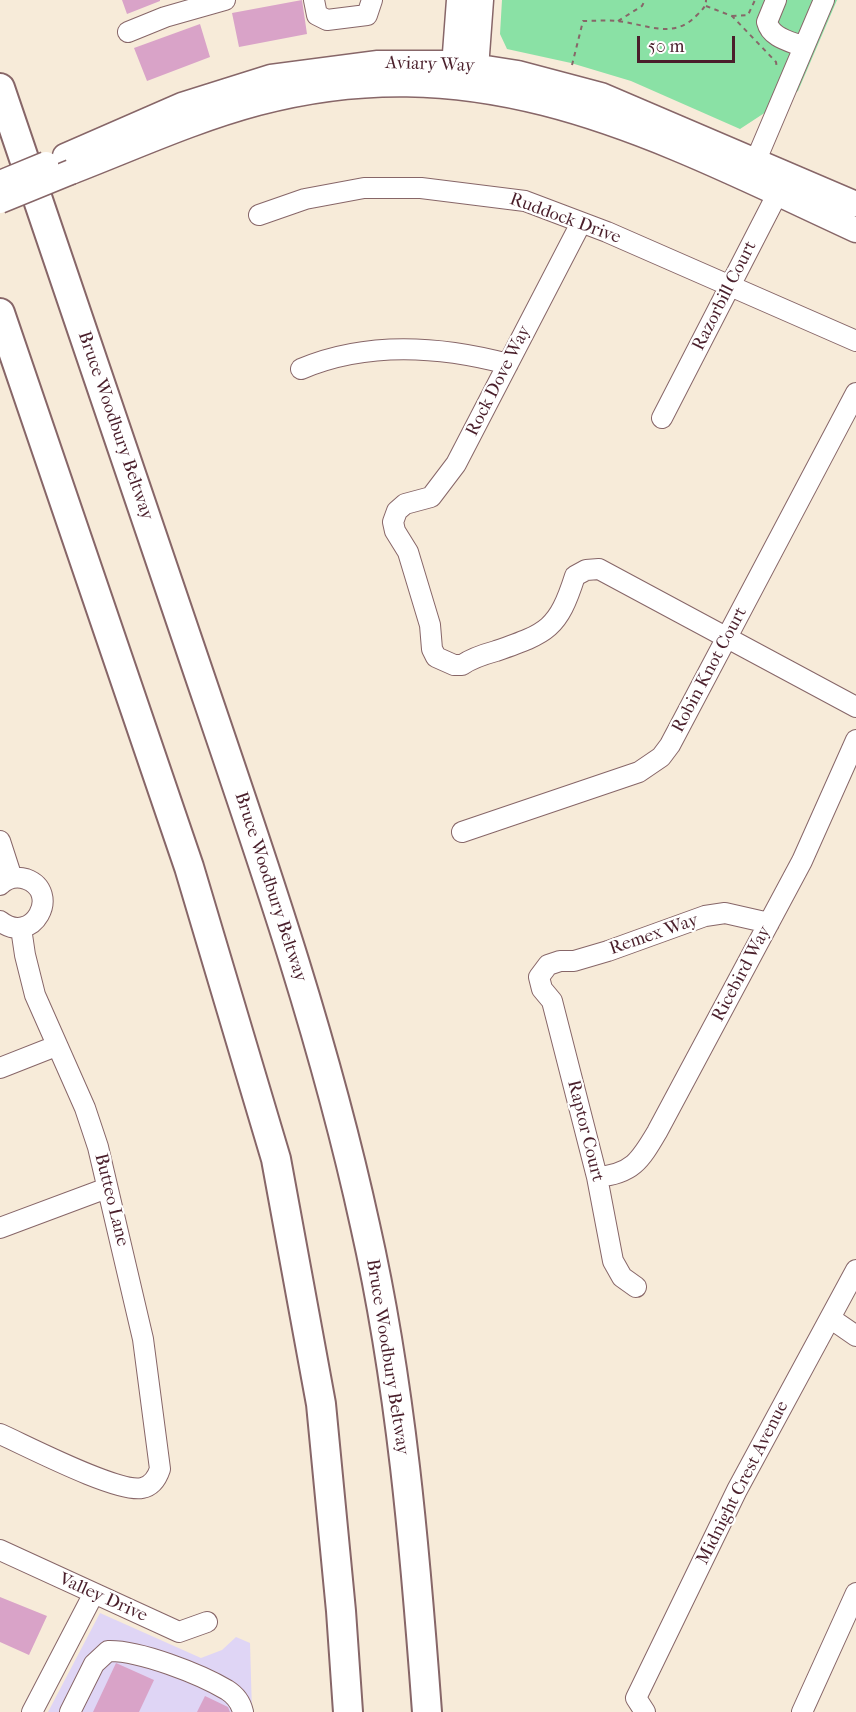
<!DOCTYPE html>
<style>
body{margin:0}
#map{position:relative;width:856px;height:1712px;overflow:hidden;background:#f7ebd9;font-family:"IM FELL French Canon",serif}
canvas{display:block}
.scale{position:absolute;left:637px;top:36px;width:98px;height:27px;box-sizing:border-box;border:3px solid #4a1f2b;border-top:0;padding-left:8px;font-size:18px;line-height:21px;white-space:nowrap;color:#4a1f2b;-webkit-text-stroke:4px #fff;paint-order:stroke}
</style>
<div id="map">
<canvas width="856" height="1712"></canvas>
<div class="scale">50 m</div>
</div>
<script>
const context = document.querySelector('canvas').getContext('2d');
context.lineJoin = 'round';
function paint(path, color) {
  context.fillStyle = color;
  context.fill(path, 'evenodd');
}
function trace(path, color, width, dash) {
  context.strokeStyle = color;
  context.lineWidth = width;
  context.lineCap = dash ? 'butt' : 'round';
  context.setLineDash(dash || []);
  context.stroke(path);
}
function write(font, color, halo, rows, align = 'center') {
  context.font = font + ' "IM FELL French Canon",serif';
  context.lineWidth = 4.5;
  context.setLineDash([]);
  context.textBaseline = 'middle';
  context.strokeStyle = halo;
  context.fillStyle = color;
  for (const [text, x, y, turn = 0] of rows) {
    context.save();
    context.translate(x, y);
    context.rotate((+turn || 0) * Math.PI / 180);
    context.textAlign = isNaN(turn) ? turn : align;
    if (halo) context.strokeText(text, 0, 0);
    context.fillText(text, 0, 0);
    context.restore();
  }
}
paint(new Path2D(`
 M100,1613L201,1658L222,1650L236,1637L250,1643L252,1712H48Z`), '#dfd5f5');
paint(new Path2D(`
 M502,0H837L798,91L740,129L631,81L571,63L507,49L500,34Z`), '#8ae1a5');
paint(new Path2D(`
 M122,0H160V1L127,14Z
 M302,0L307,34L239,47L232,13Z
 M200,24L210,57L147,81L134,48Z
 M0,1597L47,1616L29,1655L0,1642Z
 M116,1663L154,1680L139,1712H93Z
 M205,1696L228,1707L230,1712H197Z`), '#d9a3c8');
const minor = new Path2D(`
 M314,0L317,15L327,20L367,15L372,0
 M776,0L767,22C771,38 790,41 804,47
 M128,32L165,17L225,0
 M756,160L824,0
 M259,215L305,199L364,188H421L525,201L607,232L856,341
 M581,223L456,464L431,497L405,504L397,511L393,522L395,531L408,552L430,625L432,649L436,657L454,665H462C472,658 485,654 496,651C548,633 558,629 575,576L586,570L599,569L856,707
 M301,369C367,341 440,346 508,364
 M662,418L784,181
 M462,832L639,772L661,757L670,745L856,393
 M0,841L12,878
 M0,885C7,878 17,876 26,879C62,892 33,947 0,921
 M0,1068L56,1046
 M597,1177C632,1174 640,1161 657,1132L802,861L856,740
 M0,1228L107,1188
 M636,1287L622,1277L613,1261L597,1177L552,1001L542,989L539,977L548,965L560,961H574L608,951L705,916L725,913L769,923
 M830,1318L856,1336
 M0,1434C27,1446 117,1493 142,1488C152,1486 157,1478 160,1469L143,1339L98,1147L85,1108L35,995L25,955L21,928
 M0,1550L179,1632L207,1622
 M32,1712L93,1595
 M70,1712L94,1664L108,1651C139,1650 200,1674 227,1690C235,1695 241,1703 243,1712
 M645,1712L636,1698L737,1490L856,1270
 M802,1712L856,1593`);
const major = new Path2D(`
 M453,80L459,0
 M475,82L481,0
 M65,156L182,105L271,77L378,63H454L518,73L601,95L856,204
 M71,172C133,148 194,120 258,103C485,43 657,138 856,230`);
const highway = new Path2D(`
 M0,88C66,283 133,479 199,674C261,856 324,1037 365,1225C401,1384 415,1549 427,1712
 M0,313L189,867L276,1159L321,1404L341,1611L348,1712`);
trace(minor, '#876668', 22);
trace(major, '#876668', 27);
trace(highway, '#876668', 32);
trace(new Path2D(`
 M706,6L732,16L776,62L777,69
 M732,16L748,15L755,0
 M618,21L642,6L645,0
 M572,65L583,21C594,21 606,20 616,21C644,23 673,41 697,15C702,10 706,7 706,0`), '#876668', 2, [4.5, 4.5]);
trace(minor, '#fff', 20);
trace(major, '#fff', 24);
trace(highway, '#fff', 28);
const majorBridge = new Path2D(`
 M0,183L46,164
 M0,201L71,172`);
trace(majorBridge, '#876668', 27, []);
trace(majorBridge, '#fff', 24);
write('18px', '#4a1f2b', '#fff', [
 ["Aviary Way",430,65,2],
 ["Ruddock Drive",565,219,20],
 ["Razorbill Court",725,296,-63],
 ["Rock Dove Way",499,381,-63],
 ["Bruce Woodbury Beltway",115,426,71],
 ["Robin Knot Court",710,670,-62],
 ["Bruce Woodbury Beltway",270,887,72],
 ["Remex Way",654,935,-19],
 ["Ricebird Way",742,974,-62],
 ["Raptor Court",585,1131,76],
 ["Butteo Lane",111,1200,76],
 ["Bruce Woodbury Beltway",387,1357,81],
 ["Midnight Crest Avenue",743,1483,-63],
 ["Valley Drive",103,1598,24]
]);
</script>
